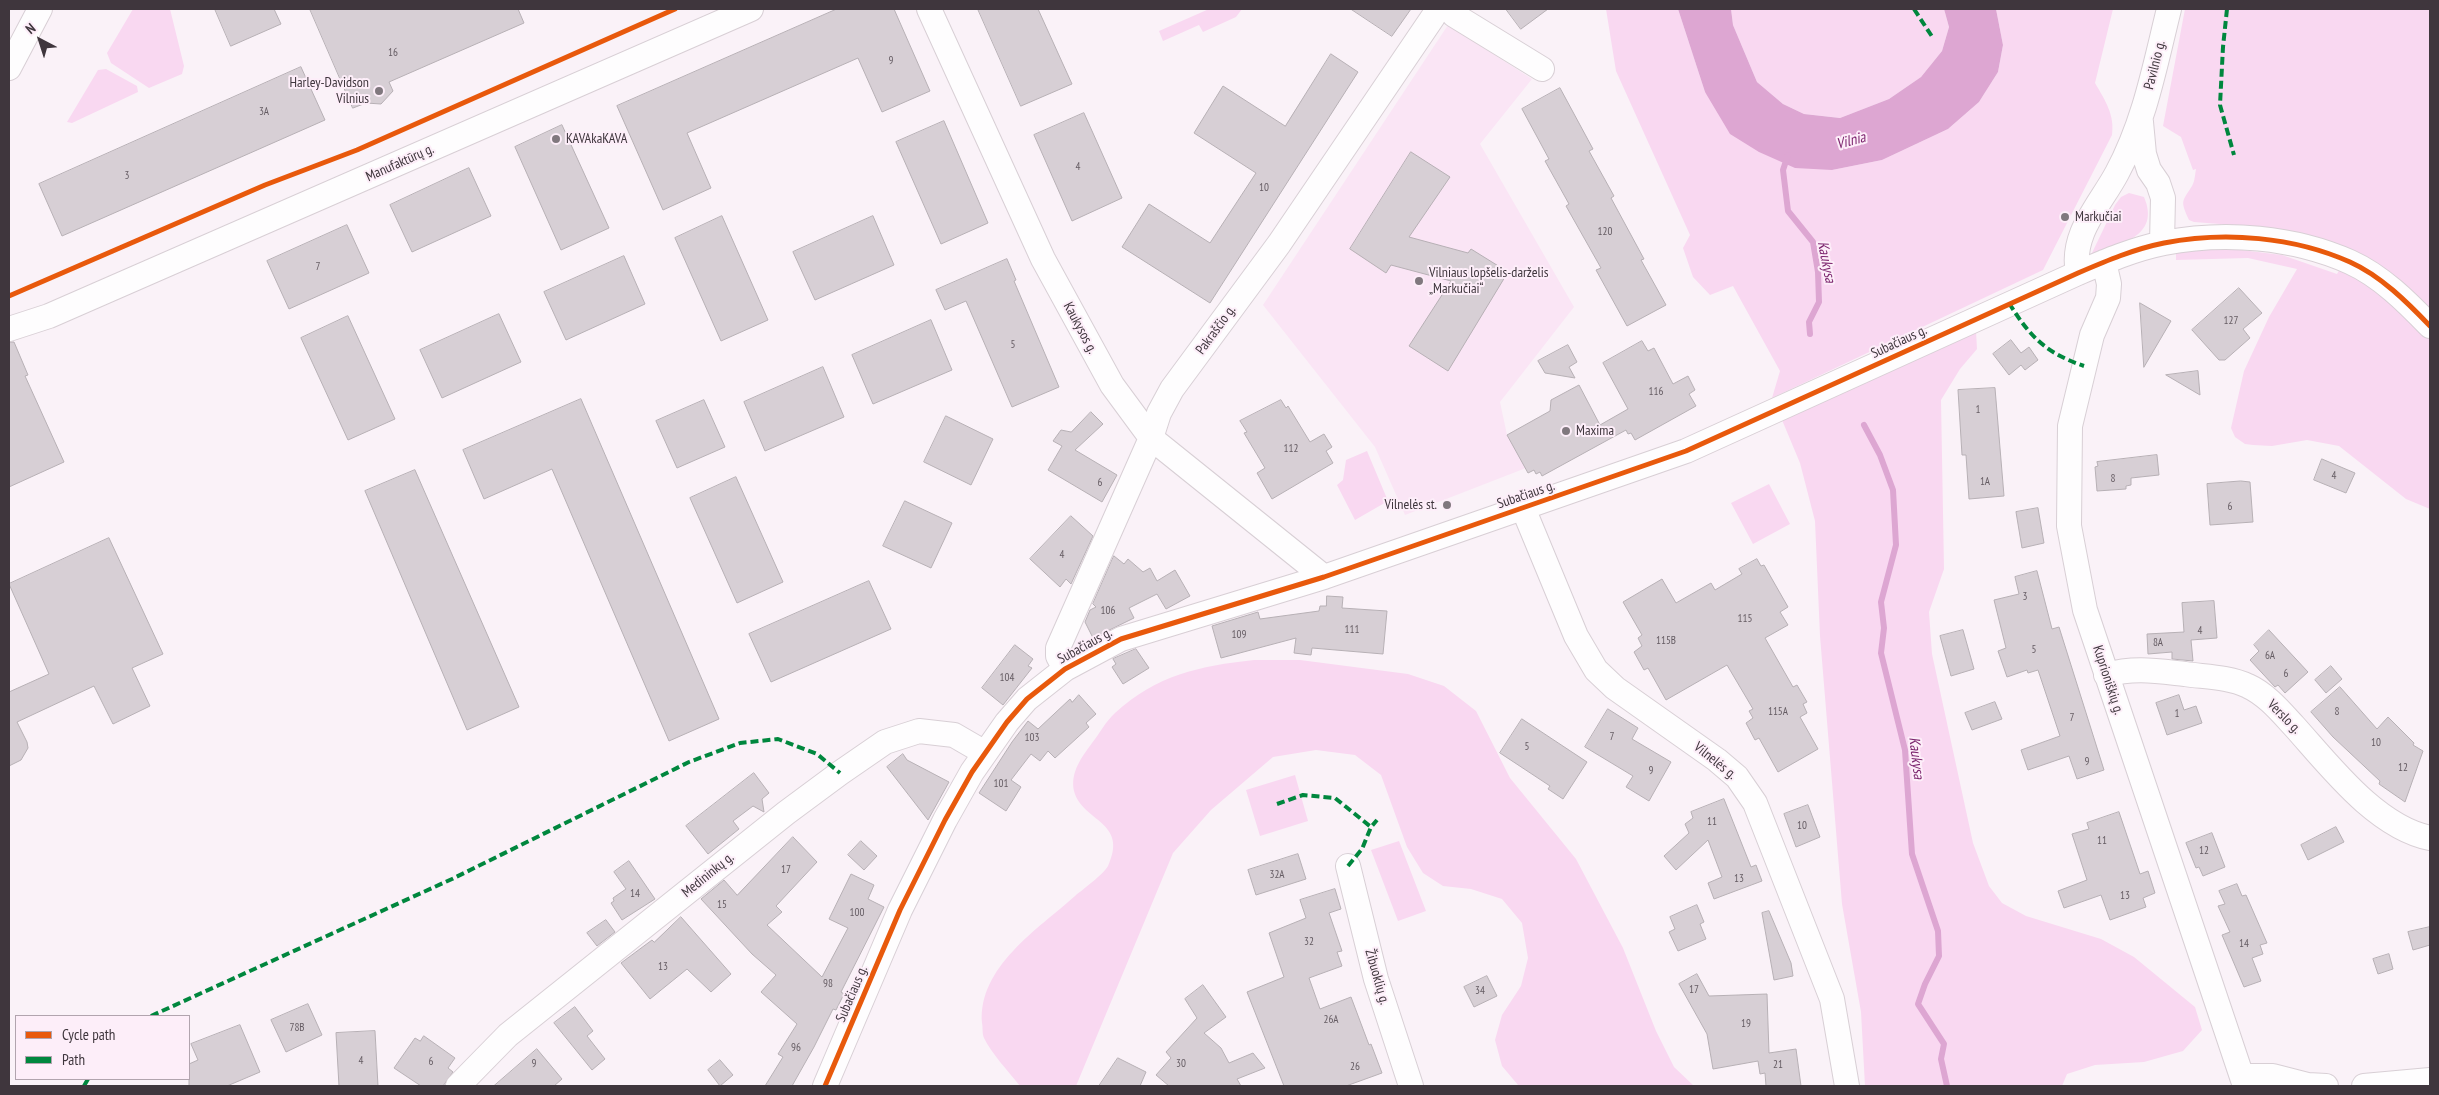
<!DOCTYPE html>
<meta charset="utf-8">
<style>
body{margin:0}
#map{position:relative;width:2439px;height:1095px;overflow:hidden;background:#faf2f8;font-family:"PT Sans Narrow",sans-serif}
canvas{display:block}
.frame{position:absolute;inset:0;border:10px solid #3f363d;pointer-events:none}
.legend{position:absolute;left:15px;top:1015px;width:175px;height:65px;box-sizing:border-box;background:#fdeef9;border:1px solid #b1a4ae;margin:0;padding:6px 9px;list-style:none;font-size:15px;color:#3f363d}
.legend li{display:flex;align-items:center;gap:10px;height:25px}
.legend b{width:25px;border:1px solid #b1a4ae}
.north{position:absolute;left:15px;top:15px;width:50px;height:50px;-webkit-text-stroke:4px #fdeef9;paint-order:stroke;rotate:320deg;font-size:14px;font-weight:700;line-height:20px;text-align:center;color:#3f363d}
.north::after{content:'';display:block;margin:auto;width:18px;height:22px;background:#3f363d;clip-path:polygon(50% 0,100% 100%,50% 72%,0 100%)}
</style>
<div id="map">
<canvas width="2439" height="1095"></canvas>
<div class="frame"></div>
<ul class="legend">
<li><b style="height:6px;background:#e8590c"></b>Cycle path</li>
<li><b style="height:6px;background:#00873e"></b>Path</li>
</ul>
<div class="north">N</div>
</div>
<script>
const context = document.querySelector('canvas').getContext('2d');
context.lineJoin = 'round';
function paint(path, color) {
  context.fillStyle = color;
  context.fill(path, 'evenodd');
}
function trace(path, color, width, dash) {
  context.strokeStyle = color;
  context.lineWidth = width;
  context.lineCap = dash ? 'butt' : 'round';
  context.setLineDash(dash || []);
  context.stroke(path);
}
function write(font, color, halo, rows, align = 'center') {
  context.font = font + ' "PT Sans Narrow",sans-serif';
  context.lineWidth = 4;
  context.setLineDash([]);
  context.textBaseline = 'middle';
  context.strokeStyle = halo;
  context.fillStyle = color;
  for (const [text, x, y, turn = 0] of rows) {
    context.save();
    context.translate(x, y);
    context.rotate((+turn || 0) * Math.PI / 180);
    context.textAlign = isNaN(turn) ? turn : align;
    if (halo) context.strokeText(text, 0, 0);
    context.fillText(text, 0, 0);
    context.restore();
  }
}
paint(new Path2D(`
 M1448,25L1532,79L1480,144L1574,307L1500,402L1507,435L1526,468L1405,515L1375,447L1263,305Z`), '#fae5f5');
paint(new Path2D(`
 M133,9H170L184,66L182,74L149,88L111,63L107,53Z
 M1209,9H1242L1236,17L1203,32L1199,25L1163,41L1159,31Z
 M1606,9H1678L1705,92L1832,170L1882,160L1948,129L1979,102L1998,72L2003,45L1996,9H2113L2095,83C2105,100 2115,115 2112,135L2043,270L1772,398L1780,371L1733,286L1710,295L1693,277L1683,248L1690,235L1616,71Z
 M1731,9H1944L1949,27L1942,51L1921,77L1889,99L1840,118L1804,114L1783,104L1757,82L1733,25Z
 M2185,9H2430V509L2406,499L2339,446L2307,440L2272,446L2253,445L2245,444L2235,437L2231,428L2244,371L2269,317L2297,269L2248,258L2176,260V251L2233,249L2282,255L2337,274L2348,255L2259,227L2194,222L2189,220C2180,200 2182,202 2192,186C2195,181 2195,174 2196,169L2193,170L2181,137L2163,126Z
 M106,69L137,86L138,92L72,123L67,122L98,70Z
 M2129,193L2144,197C2161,237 2119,244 2091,255L2115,205L2121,197Z
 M1976,331L1977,349L1960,369L1941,400L1944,569L1929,612L1932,654L1973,843L1989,886L2002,903L2026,916L2101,939L2134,957L2195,1007L2202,1030L2183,1051L2144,1062L2095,1065L2067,1074L2062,1086H1865L1861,1012L1842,904L1820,636L1815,521L1800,463L1782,420Z
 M1367,451L1388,501L1355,520L1337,485L1343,480L1346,460Z
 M1769,484L1790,524L1753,544L1731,503Z
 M1254,660H1300L1408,674L1444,686L1476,711L1510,778L1576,859L1623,948L1656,1031L1674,1067L1694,1086L1518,1085L1502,1066L1495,1040L1502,1015L1521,986L1528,958L1522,923L1502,899L1471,889L1443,886L1423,873L1407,847L1381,775L1355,755L1316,750L1273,757L1211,810L1173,853L1076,1086H1020C1009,1072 991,1053 984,1038C982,1034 983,1027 982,1023C978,967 1038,929 1075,896C1083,889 1103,875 1108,866C1129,821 1082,822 1074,791C1070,772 1082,757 1092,743C1100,733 1106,721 1115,713C1157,675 1199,666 1254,660Z
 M1295,775L1308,821L1260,836L1246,790Z
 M1399,841L1426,911L1398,921L1371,850Z`), '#f9d8f1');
paint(new Path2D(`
 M1678,9H1731L1733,25L1757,82L1783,104L1804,114L1840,118L1889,99L1921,77L1942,51L1949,27L1944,9H1996L2003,45L1998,72L1979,102L1948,129L1882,160L1832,170L1795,168L1759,152L1730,134L1705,92Z`), '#dda6d2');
trace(new Path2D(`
 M1788,155L1783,170L1788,211L1813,242L1818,272L1819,302L1809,322L1810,334
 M1864,425L1880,455L1893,490L1896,545L1881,602L1884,628L1881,653L1905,750L1912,854L1938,931L1939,956L1925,984L1918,1004L1944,1044L1941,1059L1947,1086`), '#dda6d2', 6);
const building = new Path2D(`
 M215,9H274L281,24L231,46Z
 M310,9H518L524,23L389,82L393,91L381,104L366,103L353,108Z
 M837,9H894L930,91L882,112L858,58L687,133L711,188L663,210L617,106Z
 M978,9H1038L1072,84L1021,106Z
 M1351,9H1411L1392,36Z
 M1506,9H1548L1521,29Z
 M1331,54L1358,72L1210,303L1122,247L1149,204L1210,243L1256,173L1194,133L1223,86L1285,126Z
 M301,67L325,120L62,236L39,184Z
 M1560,88L1593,149L1589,151L1614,196L1611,198L1644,259L1641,260L1666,305L1627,326L1596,270L1601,268L1566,206L1569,204L1545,161L1549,159L1522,109Z
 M1084,113L1122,198L1072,221L1034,135Z
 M944,121L988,223L941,244L896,142Z
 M562,125L609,228L561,250L515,147Z
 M1411,152L1450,177L1409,237L1468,253L1471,249L1508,272L1448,371L1409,346L1451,281L1391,265L1386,273L1350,249Z
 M469,168L491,216L412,252L390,205Z
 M722,216L768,320L721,341L675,238Z
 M873,216L894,265L815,300L793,252Z
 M347,225L369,273L289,309L267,261Z
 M624,256L645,304L566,340L544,292Z
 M1007,259L1016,280L1014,281L1059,387L1012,407L966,301L945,310L936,290Z
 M2239,288L2262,313L2243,329L2250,338L2225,360H2219L2192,330Z
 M2140,303L2171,321L2144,367Z
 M499,314L521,362L442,398L420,350Z
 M348,316L395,419L348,440L301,338Z
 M931,320L952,370L873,404L852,355Z
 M2011,340L2021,353L2029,347L2038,360L2025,370L2021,365L2009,375L1993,354Z
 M1642,341L1648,351L1654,348L1673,384L1688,376L1695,390L1689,394L1696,406L1635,440L1631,433L1628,434L1626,430L1542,476L1540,472L1536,474L1534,470L1528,473L1507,435L1550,411L1551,400L1579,385L1600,425L1628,409L1603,363Z
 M9,342H14L28,375L25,376L64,462L9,487Z
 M1568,345L1577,362L1569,367L1575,378L1545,373L1538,361Z
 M823,367L844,417L765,451L744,402Z
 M2198,371L2200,395L2166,375Z
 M1995,388L2004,496L1969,499L1966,455H1962L1958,390Z
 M581,399L719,719L669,741L552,469L484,499L463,450Z
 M704,400L725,447L677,468L656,421Z
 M1281,400L1286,408L1288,406L1310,442L1324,434L1332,447L1326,451L1333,463L1272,499L1257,473L1265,468L1244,433L1247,432L1240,421Z
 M1091,412L1103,424L1075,450L1117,475L1102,502L1048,470L1062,446L1053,441L1061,430L1071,432Z
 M946,416L993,439L971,485L924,462Z
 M2157,455L2159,475L2131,478V485L2126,486V489L2097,491L2095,467L2098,466L2097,462Z
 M2322,459L2355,473L2346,493L2314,480Z
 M415,470L519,707L467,730L365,491Z
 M736,477L783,582L737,603L690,498Z
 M2241,481L2250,482L2253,522L2210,525L2207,484Z
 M905,501L952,523L931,568L883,546Z
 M2038,508L2044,543L2022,548L2016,512Z
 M1071,516L1093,536L1071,584L1066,579L1060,587L1030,559Z
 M109,538L163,654L132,668L150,706L113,724L94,686L17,722L27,742L28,748L21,760L9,766V692L49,674L9,584Z
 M1114,556L1124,564L1128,559L1143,572L1150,568L1157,581L1175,570L1190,596L1166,609L1157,594L1129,608L1134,618L1093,638L1085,622L1090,610L1096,607L1093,604Z
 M1757,559L1761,566L1764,565L1788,607L1780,612L1788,625L1765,638L1793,687L1797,685L1807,702L1803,704L1807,713L1800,717L1818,749L1778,772L1759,738L1755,740L1746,723L1753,718L1749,711L1753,709L1727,665L1666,700L1648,668L1644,670L1634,652L1642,646L1638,638L1642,635L1623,602L1662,579L1676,603L1711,583L1715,590L1742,574L1739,569Z
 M2037,571L2052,629L2059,627L2104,770L2077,779L2069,756L2028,770L2021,750L2060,736L2038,670L2028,673L2027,670L2007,677L1998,651L2006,648L1994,600L2019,594L2015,577Z
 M869,581L891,629L771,682L749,634Z
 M1327,596L1343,597L1342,608L1387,611L1383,654L1312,648L1311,655L1294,653L1296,638L1221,658L1212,626L1258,612L1260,619L1319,611L1320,606H1326Z
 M2214,601L2217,638L2191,640L2193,661L2172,659V652L2148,654L2147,634L2184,632L2182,603Z
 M1963,630L1974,669L1951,676L1940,636Z
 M2269,630L2308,672L2285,693L2278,685L2275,687L2250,660L2259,651L2254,645Z
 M1015,645L1033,659L1028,666L1032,668L1003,705L982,688Z
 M1136,649L1149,668L1123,684L1112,667L1116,664L1113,659Z
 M2331,666L2342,679L2326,693L2315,680Z
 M2340,687L2377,729L2388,717L2414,743L2413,745L2423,751L2405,802L2379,784L2380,781L2333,737L2311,712Z
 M1079,695L1096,714L1086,723L1089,727L1055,758L1048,751L1040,761L1031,754L1011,780L1021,787L1006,811L979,793L1012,742L1028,721L1038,729L1070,699L1072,702Z
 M2179,695L2184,710L2196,706L2202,723L2167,735L2156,703Z
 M1995,702L2002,719L1972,730L1965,713Z
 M1608,709L1638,728L1632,739L1671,762L1649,801L1626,787L1633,776L1585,747Z
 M1522,719L1587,762L1563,799L1548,789L1550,786L1500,753Z
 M903,754L907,760L949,782L928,820L887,767Z
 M754,773L769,793L762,799L764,812L753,806L733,821L739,829L708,854L686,826Z
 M1724,799L1751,867L1756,865L1762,881L1714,899L1708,883L1722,877L1708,840L1676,870L1664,856L1689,833L1685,824L1693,818L1691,812Z
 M1808,805L1820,837L1796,847L1784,814Z
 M2119,812L2140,874L2148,871L2155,893L2143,898L2146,907L2110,920L2101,895L2064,908L2058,891L2087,880L2072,834L2089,829L2087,823Z
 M2336,827L2344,842L2308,860L2301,845Z
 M2212,833L2225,867L2203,876L2199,867L2196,868L2186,843Z
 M793,837L817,862L776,906L782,912L767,925L822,977L848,928L829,919L851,874L874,885L868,899L884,907L841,992L844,994L836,1010L833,1009L814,1047L792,1086H765L783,1057L778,1054L797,1024L761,992L776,975L752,954L701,899L724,880L737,895Z
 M861,841L877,856L864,870L848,855Z
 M1298,854L1306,879L1256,895L1248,870Z
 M629,861L655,899L622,920L611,903L614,901L613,898L626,889L614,872Z
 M2237,884L2242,896L2246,895L2267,943L2260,945L2263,954L2252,958L2261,981L2244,987L2222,935L2230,932L2218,906L2225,904L2219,891Z
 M1335,889L1341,909L1329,913L1342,951L1337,952L1342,966L1309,978L1320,1009L1351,997L1369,1045L1371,1044L1382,1073L1346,1086H1284L1247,992L1284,977L1269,933L1306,918L1300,900Z
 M1697,905L1704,922L1700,924L1706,939L1678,951L1669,932L1675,929L1670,917Z
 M1769,911L1791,963L1793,976L1774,980L1762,913Z
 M681,917L731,974L711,992L687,969L650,999L621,963L652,940L654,942Z
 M606,920L615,932L597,946L587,933Z
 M2430,927V945L2413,950L2408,932Z
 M2389,954L2393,969L2378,974L2373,959Z
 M1697,974L1709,996L1767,994L1769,1053L1796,1049L1801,1086H1766L1765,1073L1760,1074L1758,1061L1713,1069L1707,1034L1679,984Z
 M1487,976L1497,996L1474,1007L1464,987Z
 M1203,985L1226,1017L1204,1033L1221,1048L1229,1063L1253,1053L1265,1068L1237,1079L1241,1086H1169L1156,1075L1171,1058L1166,1052L1197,1018L1185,999Z
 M308,1004L322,1035L286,1052L271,1020Z
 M575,1007L593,1031L587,1036L605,1059L592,1070L554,1023Z
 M240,1025L260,1072L227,1086H189V1064L198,1060L191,1044Z
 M375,1031L378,1086H339L336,1033Z
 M424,1036L455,1058L448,1068L453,1072L443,1086H421L394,1068L415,1038L420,1041Z
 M537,1049L562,1079L554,1086H494Z
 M1118,1058L1146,1072L1140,1086H1099Z
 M720,1060L733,1075L720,1086L708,1070Z`);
paint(building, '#d7cfd5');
trace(building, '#b7b0b5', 1);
const minor = new Path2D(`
 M929,9L1043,259L1112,385L1151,438L1324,577
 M1454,15L1542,69
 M9,68L40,9
 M2141,122L2144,154L2149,170L2158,183L2163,198L2162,243
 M2104,262L2109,284L2108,298L2092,335L2070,426L2069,526L2085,610L2245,1086
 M2078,273C2070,234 2100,205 2117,173C2145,121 2155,65 2169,9
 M9,329L49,316L751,9
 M1523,508L1576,636L1596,670L1615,688L1717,760L1737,777L1755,803L1832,999L1847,1086
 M1065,669L1058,656V648L1151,438L1159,413L1172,389L1279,244L1433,17
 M2106,675C2134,667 2157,671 2185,674C2206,677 2229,677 2248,686C2266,694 2281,712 2294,726C2330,766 2376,827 2430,838
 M1348,866L1376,979L1411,1086
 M2242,1076H2273L2308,1085L2326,1086
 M458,1086L508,1035L786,813L840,773L885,742L919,731L954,735L985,753
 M825,1086L900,910L945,820L972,772L1007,722L1027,699L1065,669L1121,639L1324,577L1686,451L2078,273C2106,261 2134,249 2164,243C2225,231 2294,237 2350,262C2381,276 2407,302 2430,326
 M2364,1086L2430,1080`);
trace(minor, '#d8cfd5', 26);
trace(minor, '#fefdfe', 24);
trace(new Path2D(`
 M1914,9L1933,38
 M2227,9L2223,47L2220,105L2234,155
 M2009,303C2030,337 2046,353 2084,366
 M1277,804L1303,795L1335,798L1371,827
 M1348,866L1362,849L1371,827L1377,820
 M151,1016L452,879L689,762L740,743L778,739L817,754L840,773
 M84,1086L88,1079`), '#00873e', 4, [8, 4]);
trace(new Path2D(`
 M9,296L265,185L357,150L675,9
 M825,1086L900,910L945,820L972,772L1007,722L1027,699L1065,669L1121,639L1324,577L1686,451L2078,273C2106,261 2134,249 2164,243C2225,231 2294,237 2350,262C2381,276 2407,302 2430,326`), '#e8590c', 5);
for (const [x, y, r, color] of [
 [379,91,5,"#80787e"],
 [556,139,5,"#80787e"],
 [2065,217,5,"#80787e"],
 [1419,281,5,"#80787e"],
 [1566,431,5,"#80787e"],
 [1447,505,5,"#80787e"]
]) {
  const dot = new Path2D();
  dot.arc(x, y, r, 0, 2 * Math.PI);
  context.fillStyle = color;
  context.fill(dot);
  trace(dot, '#fdeef9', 2);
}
write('11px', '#655c63', null, [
 ["16",393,53],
 ["9",891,61],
 ["3A",264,112],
 ["4",1078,167],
 ["3",127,176],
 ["10",1264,188],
 ["120",1605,232],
 ["7",318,267],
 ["127",2231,321],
 ["5",1013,345],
 ["116",1656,392],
 ["1",1978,410],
 ["112",1291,449],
 ["4",2334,476],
 ["8",2113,479],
 ["1A",1985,482],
 ["6",1100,483],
 ["6",2230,507],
 ["4",1062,555],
 ["3",2025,597],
 ["106",1108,611],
 ["115",1745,619],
 ["111",1352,630],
 ["4",2200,631],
 ["109",1239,635],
 ["115B",1666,641],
 ["8A",2158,643],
 ["5",2034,650],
 ["6A",2270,656],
 ["6",2286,674],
 ["104",1007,678],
 ["115A",1778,712],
 ["8",2337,712],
 ["1",2177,714],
 ["7",2072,718],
 ["7",1612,737],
 ["103",1032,738],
 ["10",2376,743],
 ["5",1527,747],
 ["9",2087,762],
 ["12",2403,768],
 ["9",1651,771],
 ["101",1001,784],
 ["11",1712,822],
 ["10",1802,826],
 ["11",2102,841],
 ["12",2204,851],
 ["17",786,870],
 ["32A",1277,875],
 ["13",1739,879],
 ["14",635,894],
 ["13",2125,896],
 ["15",722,905],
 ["100",857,913],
 ["32",1309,942],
 ["14",2244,944],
 ["13",663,967],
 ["98",828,984],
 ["17",1694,990],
 ["34",1480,991],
 ["26A",1331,1020],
 ["19",1746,1024],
 ["78B",297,1028],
 ["96",796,1048],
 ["4",361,1061],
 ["6",431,1062],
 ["9",534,1064],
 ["30",1181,1064],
 ["21",1778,1065],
 ["26",1355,1067]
]);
write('14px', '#3f363d', '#fdeef9', [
 ["Pavilnio g.",2155,65,-76],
 ["Manufaktūrų g.",400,163,-24],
 ["Kaukysos g.",1080,328,62],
 ["Pakraščio g.",1216,330,-54],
 ["Subačiaus g.",1899,342,-25],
 ["Subačiaus g.",1526,495,-19],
 ["Subačiaus g.",1085,646,-29],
 ["Kuprioniškių g.",2108,680,72],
 ["Verslo g.",2284,717,45],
 ["Vilnelės g.",1715,761,39],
 ["Medininkų g.",708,875,-39],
 ["Žibuoklių g.",1377,977,74],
 ["Subačiaus g.",852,994,-67]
]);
write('14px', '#3f363d', '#fdeef9', [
 ["Harley-Davidson",369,83,"right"],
 ["Vilnius",369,99,"right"],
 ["KAVAkaKAVA",566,139],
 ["Markučiai",2075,217],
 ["Vilniaus lopšelis-darželis",1429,273],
 ["„Markučiai“",1429,289],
 ["Maxima",1576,431],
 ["Vilnelės st.",1437,505,"right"]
], 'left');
write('italic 15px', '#7c256e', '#fdeef9', [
 ["Vilnia",1851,141,-15],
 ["Kaukysa",1826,262,79],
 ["Kaukysa",1916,758,83]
]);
</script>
